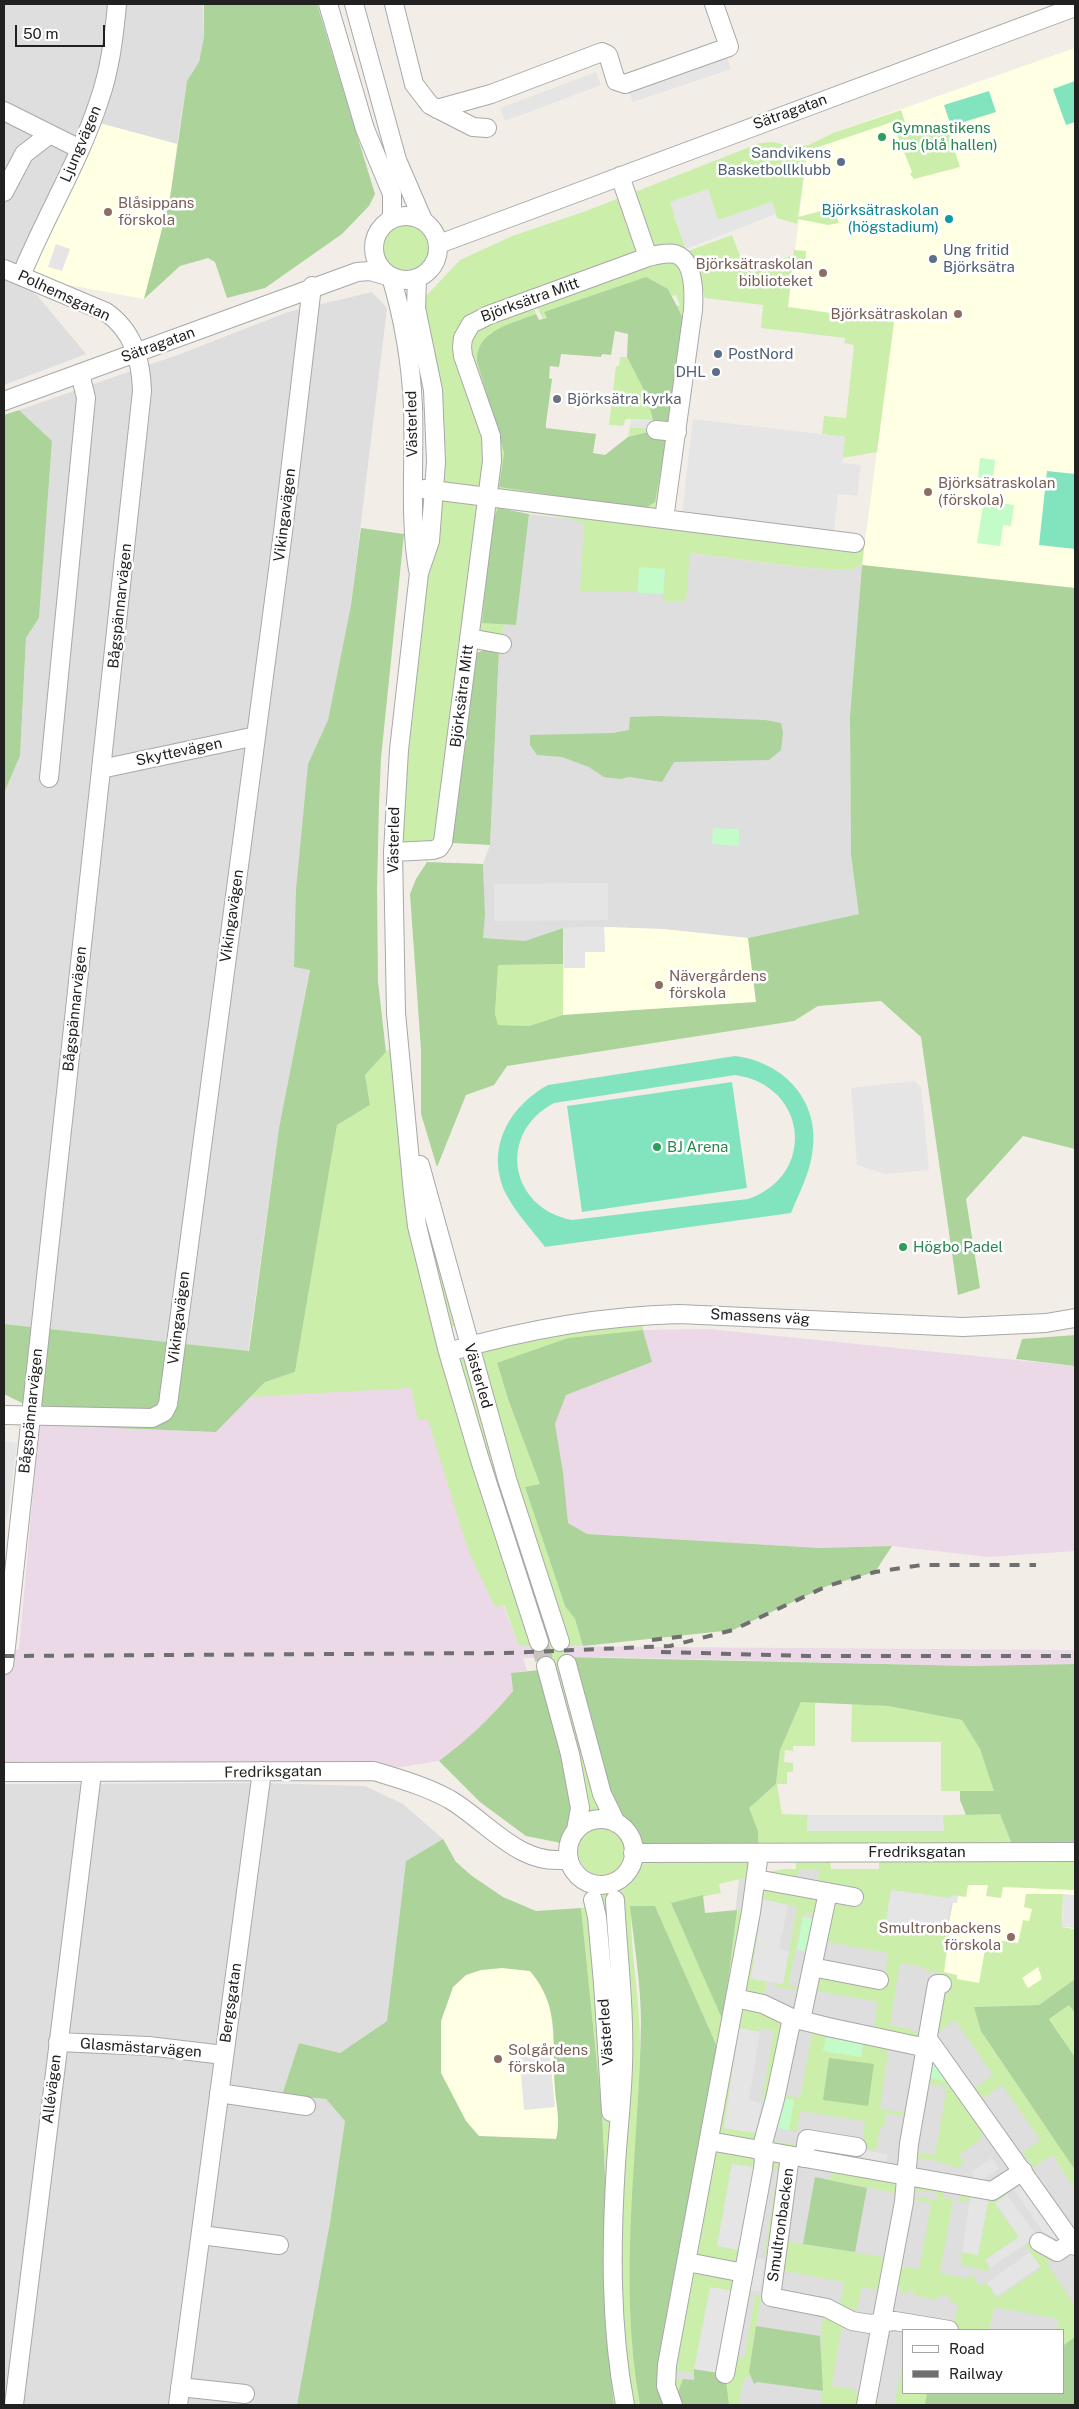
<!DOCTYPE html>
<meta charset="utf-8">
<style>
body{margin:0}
#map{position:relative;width:1079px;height:2409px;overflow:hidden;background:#f2eee7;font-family:"Public Sans",sans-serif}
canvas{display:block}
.frame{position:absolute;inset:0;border:5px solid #212121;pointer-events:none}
.legend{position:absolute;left:902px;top:2329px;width:162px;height:65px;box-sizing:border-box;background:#fff;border:1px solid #a6a6a6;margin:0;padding:6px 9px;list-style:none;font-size:15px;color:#212121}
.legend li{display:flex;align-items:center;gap:10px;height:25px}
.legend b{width:25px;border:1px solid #a6a6a6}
.scale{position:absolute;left:15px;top:25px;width:90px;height:22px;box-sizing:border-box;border:2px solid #212121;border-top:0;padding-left:6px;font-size:15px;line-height:18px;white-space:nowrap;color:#212121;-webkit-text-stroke:4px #fff;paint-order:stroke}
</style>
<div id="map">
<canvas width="1079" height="2409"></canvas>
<div class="frame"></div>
<ul class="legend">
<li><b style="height:6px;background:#fff"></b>Road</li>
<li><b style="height:6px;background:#6f6f6f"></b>Railway</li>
</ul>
<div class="scale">50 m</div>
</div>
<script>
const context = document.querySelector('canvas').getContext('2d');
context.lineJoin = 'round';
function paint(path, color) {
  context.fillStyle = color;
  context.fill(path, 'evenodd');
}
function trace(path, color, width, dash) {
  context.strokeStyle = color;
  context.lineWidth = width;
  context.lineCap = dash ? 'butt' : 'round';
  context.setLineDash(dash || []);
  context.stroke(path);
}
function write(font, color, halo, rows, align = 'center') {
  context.font = font + ' "Public Sans",sans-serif';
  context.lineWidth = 5;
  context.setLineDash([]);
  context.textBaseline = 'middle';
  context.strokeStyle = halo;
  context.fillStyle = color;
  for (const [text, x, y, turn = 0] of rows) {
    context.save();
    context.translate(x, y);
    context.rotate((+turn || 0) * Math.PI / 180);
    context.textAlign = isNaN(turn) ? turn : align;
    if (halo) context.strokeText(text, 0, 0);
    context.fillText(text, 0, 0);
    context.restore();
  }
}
paint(new Path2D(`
 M4,4H203L204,37L199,62L187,81L177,144L92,121L21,276L86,354L4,385Z
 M372,292L387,308L351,605L328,720L308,764L294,967L310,969L279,1128L248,1351L4,1324V793L20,756L26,638L39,618L52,441L19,410L183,353L288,312Z
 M529,514L573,519V521L585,523L580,591L690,553L808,568L850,570L862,565L850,716L851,855L860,914L748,938L662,929L604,927L563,928L525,941L482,939L485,915L483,864L490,845L499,650L503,624L516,625Z
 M263,1783L365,1786L403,1804L443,1839L406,1861L387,2021L340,2053L299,2043L282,2095L326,2099L345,2121L330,2222L297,2405H4V1784Z
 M783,1869H953L958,1896L953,1903L940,1971L974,2007L1075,2170V2405H665L719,2051L739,1879ZM903,2330H1063V2393H903Z`), '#dfdede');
paint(new Path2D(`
 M708,1329L1075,1366V1551L989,1557L892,1546L819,1548L587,1534L567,1523L563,1472L555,1424L566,1395L652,1362L643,1330Z
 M412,1336L500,1597L519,1646L1075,1650V1664L972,1666L603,1657L523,1658L527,1671L511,1673L513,1691L492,1717L469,1738L439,1761L374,1771L4,1772V1650H19L39,1425L216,1432L265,1382Z`), '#ebd9e8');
paint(new Path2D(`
 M1075,48V588L862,565L894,322L788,307L808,145L833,133Z
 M92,121L177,144L170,198L144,299L21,276Z
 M604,927L662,929L748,938L756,1002L563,1015L564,968H585V952H605Z
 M1075,1868V1979L974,2007L938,1975L953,1903H957L953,1869Z
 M502,1968L530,1971L542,1985L549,1998L554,2044L555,2090L559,2109L557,2139L479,2136L466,2121L441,2073V2021L453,1987L466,1975L481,1970Z`), '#ffffe3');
paint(new Path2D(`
 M901,110L909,135L946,123L960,167L914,179L910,174L912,172L892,122L807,151L798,217L833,208L839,223L828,225L798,219L797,224L777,218L772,202L718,220L708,190L674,216L686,249L462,332L488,427L443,842L393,852L436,462L415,294L427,295L460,260L512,236L586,211L760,143L773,142L793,147L808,145L833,133Z
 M374 248a32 32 0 1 1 64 0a32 32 0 1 1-64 0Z
 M732,235L746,272L793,255L794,250L806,251L805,270L792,269L788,307L894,322L877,452L842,458L845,437L822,434L824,416L846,418L854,345L844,343L845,338L761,328L763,305L705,298L688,251Z
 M677,255L692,278L664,519L493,497V422L504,453L499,487L644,509L656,430L628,437L630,427L656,429L653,420L626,419L623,426L609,425L616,366H619L620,357H627L646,394L653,420L683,318L677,306L680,305L676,295L672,296L668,289L544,312L547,318L543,319L537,307Z
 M534,308L536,314L490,333L477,362L493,421L468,351L471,336L489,325Z
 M494,505L678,524L864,548L862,565L850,570L808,568L690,553L686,601H663L665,570L639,568L638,591H580L584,523L573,521V519L498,508L482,622L503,624L502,644L476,639Z
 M563,964V1015L529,1026L498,1025L495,1014L498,965Z
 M398,1039L405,1108L463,1324L443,1330L448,1351L642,1315L643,1330L568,1338L497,1364L508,1399L541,1484L525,1487L565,1606L575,1619L583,1646H562L570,1674L605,1820H594L585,1824L554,1692L540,1646H519L504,1605L495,1607L468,1550L428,1420H418L411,1388L251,1397L265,1382L295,1372L337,1125L370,1105L365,1075Z
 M801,1702H815V1746H793V1751L785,1750L784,1762L793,1763V1772H787V1784H777L782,1814L808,1815L807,1831H943V1815L1000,1814L1016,1852H1075L1074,1890L1003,1887L1001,1898L986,1896L988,1885H968L966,1897L951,1895L950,1898L891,1890L885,1926L946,1935L950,1929L944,1972L957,1975V1979L979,1983L987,1939L1018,1943L1023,1920L1029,1921L1032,1909L1024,1907L1026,1894H1063L1062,1927L1075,1929V1979L1039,2005L974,2007L981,2031L1075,2170V2189L1052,2155L1034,2167L1022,2153L1040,2140L1002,2085L984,2098L975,2088L993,2075L955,2020L928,2040L927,2048L873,2038L877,2002L808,1989L807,1992L774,1986L775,1983L783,1984L797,1907L763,1900L751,1979L767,1981L763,2004L792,2018L787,2040L783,2039L772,2101L762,2099L774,2031L759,2028L758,2032L739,2028L724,2128L756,2133L755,2136L760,2137L761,2150L764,2151L766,2141L799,2145L798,2157L810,2159L812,2151L858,2159L857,2167L906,2176L909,2144L915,2145L914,2152L935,2155L947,2087L926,2083L924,2091L919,2090L922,2076L943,2081L946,2078L955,2091L962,2086L969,2095L963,2101L983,2129L980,2140L959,2155L964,2162L957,2168L934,2160L917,2158L915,2168L942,2173L940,2181L945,2182L943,2198L960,2200L962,2185L1007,2195L995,2204L1019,2237L985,2260L990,2268L986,2271L961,2265L962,2252L978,2254L989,2197L971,2194L969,2202L953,2200L940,2273L967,2279L968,2275L973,2276L980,2286L986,2282L997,2298L1041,2268L1025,2245L1037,2236L1039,2242L1057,2252L1047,2264L1075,2306V2337L1064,2345L1063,2352V2330H1057L1059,2319L994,2307L989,2330H952L958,2304L950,2302L951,2297L939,2295L938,2300L914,2295V2291L908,2290L907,2294L901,2293L902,2289L889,2287L888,2292L862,2287L856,2314L864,2318L855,2316V2309L833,2305V2303L840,2304L844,2282L774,2269L778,2240L894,2259L893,2265L919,2269L931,2203L910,2199L909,2202H904L905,2195L830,2180L831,2172L791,2165L793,2157L791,2156L789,2172L783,2171L768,2255L764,2254L778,2170L732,2164L717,2245L748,2252L741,2292L710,2288L695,2373L667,2371L666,2378L683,2379L673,2405H665L661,2395L665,2356L719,2051L655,1906H631C630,1954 641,2003 640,2053C637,2171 619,2288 640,2405H614L605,2325L606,2195L602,2113L581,1908L594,1906L583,1880C603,1890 623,1882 632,1863L723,1859L759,1853L758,1831L748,1808L776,1784L780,1750ZM783,1847H795L796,1869L757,1872L759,1853L782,1852ZM830,1852H879V1869H831ZM799,1869H819L817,1890L797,1887ZM757,1872L751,1912L737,1910L723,2020L671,1903L721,1893L719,1884L748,1877ZM804,1913L822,1916L818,1940L888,1953L885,1974H880L879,1979L812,1967L807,1989L788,1985ZM900,1963L919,1966L932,1973L934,1967L937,1979H944L941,2000L934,1999L928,2039L910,2029L890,2025ZM1038,1967L1042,1979L1028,1988L1022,1978ZM912,2190L938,2193V2200L911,2196Z
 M852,1704L888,1706L962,1720L980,1749L995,1791H941V1742H851Z
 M578 1851a24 24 0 1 1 48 0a24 24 0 1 1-48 0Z
 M1069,2005L1075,2013V2057L1049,2018Z
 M795,2019L830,2028L829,2038H826L861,2057L864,2041L889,2046L880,2109L909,2113V2117L886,2113L884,2127H880L876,2150L861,2148L865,2121L800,2111L797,2131L789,2130L794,2100L776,2097V2094L800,2098L812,2033L793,2030Z
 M745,2294L761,2297L749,2371L751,2378L744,2377L738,2405H729L725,2374L729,2356L744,2358L755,2298L745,2296Z
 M823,2317L842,2323L832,2386L852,2389L867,2400L894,2405L903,2360V2393H927L925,2405H821C825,2376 818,2346 823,2317Z`), '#cceeab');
paint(new Path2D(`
 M204,4H317L375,194L369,206L342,234L265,288L227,298L215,262L208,258L180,266L144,299L170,198L187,81L199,62L204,37Z
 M646,277L668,289L683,318L669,421L653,420L646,394L627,357L628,334L615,331L611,355L602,354L601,357L561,354L559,367L550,366L549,378L552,379L546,423V428L596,434L593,453L605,455L628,437L656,430L668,431L655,502L644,509L499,487L504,453L477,362C475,330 512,324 536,314L539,320L547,318L544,312Z
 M19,410L52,441L39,618L26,638L20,756L4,793V415Z
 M498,508L529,514L516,625L482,623L492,522Z
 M361,528L404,534L381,758L379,804L377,888L378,981L386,1052L365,1075L370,1105L337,1125L295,1372L265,1382L216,1432L39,1425L40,1412L4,1394V1324L249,1351L279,1128L310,970L294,967L296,890L308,764L328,720L351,605Z
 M862,565L1075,588V1149L1023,1136L966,1199L980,1288L958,1295L921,1037L881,1001L818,1006L794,1021L507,1066L494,1085L466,1095L437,1167L421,1114V1050L410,894L416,879L427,862L483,864L485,915L483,938L525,941L563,928V964L498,965L495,1014L498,1025L529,1026L563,1015L756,1002L748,938L859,914L851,855L850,716Z
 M485,649L499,650L490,845L452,843L475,654Z
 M660,716L765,720L781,723L783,733L781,750L769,760L674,762L662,782L629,777L621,779L604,777L589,767L562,757L537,755L530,745V735L613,733L629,730L630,717Z
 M643,1330L652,1362L566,1395L555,1424L563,1472L568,1523L587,1534L819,1548L892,1546L875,1572L827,1586L733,1630L583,1646L575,1619L565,1606L525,1487L540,1484L508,1399L497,1363L568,1338Z
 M1075,1335V1366L1016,1359L1022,1339Z
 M565,1657L972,1666L1075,1664V1852H1015L1000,1814L966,1815L960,1800V1791H994L980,1749L962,1720L888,1706L801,1702L780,1750L776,1784L749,1808L758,1831L759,1853H633L629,1835L616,1823Z
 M540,1670L574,1808L568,1830L561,1843L526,1836L480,1802L439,1761C467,1740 490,1719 513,1691L511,1673Z
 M443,1839L456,1862L472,1876L503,1897L536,1911L581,1908L602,2113L606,2195L605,2325L614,2405H297L330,2222L345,2121L326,2099L282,2095L299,2043L340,2053L387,2021L406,1861ZM502,1968L530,1971C562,2009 551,2043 555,2089C556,2107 561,2121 556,2139L479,2136L466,2121L441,2073V2021L453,1987L466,1975L481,1970Z
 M703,1895L705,1913L737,1910L723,2021L671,1903Z
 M630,1906H655L719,2051L665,2405H640C617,2279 639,2150 641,2023C641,1984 634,1944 630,1906Z
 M1075,1979V2013L1069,2005L1049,2019L1075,2057V2170L981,2031L974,2007L1039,2005Z
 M829,2058L874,2064L868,2106L823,2100Z
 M815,2177L867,2188L855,2252L803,2244Z
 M756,2326L820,2336L823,2391L757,2382L754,2384L749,2372Z
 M1075,2337V2405H925L927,2393H1063L1064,2345Z
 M694,2369L725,2374L729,2405H673L683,2379L694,2380Z`), '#abd39a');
paint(new Path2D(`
 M980,458L995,460L993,479L978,478Z
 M984,500L1014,505L1011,526L1003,525L1000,546L977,543Z
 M639,567L665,569L663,594L638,593Z
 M713,828L739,829V846L712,844Z
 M803,1917L813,1919L807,1951L797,1950Z
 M826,2038L863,2043L861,2057L823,2051Z
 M932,2058L946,2078L944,2081L922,2076Z
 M781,2098L794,2100L789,2130L767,2126Z`), '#c3fcc8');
paint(new Path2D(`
 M1075,81V122L1066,125L1053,89Z
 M989,91L996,112L951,126L944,105Z
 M1047,471L1075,474V549L1039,545Z
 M735,1056C785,1062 822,1103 812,1155C809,1174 799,1194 791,1213L545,1247C532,1230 516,1213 506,1194C485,1150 508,1107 548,1085ZM735,1075C808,1085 817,1176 748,1199L572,1220C509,1208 497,1133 554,1103Z
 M732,1082L747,1188L582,1212L567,1106Z`), '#82e4be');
paint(new Path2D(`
 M727,58L731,69L633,102L629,92Z
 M596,72L601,85L505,121L500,108Z
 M708,189L718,220L772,202L776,214L686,249L670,202Z
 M56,244L70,249L62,271L48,267Z
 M631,419L653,420L656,430L630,427Z
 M693,419L845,437L842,463L861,465L857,496L838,494L833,540L681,521Z
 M608,883V920L494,921V884Z
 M604,927L605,952H585V968H564L563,928Z
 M914,1081L921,1087L929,1170L885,1174L857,1165L851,1088Z
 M4,1441L17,1443L7,1519L4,1518Z
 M808,1815H943L944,1831H807Z
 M1074,1877L1075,1928L1062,1927L1063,1894L1074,1895Z
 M891,1890L950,1898L951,1895L958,1896L957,1903H951L945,1935L885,1926Z
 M763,1899L788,1905L779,1949L789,1951L783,1984L751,1979Z
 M739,2028L760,2032L749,2100L761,2103L756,2133L724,2128Z
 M549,2046L555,2107L524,2110L519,2048Z
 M862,2150L888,2154L886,2162L861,2158Z
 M992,2158L999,2169L977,2183L971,2172Z
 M732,2164L763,2169L748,2252L717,2246Z
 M1022,2184L1058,2236L1050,2242L1014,2190Z
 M971,2194L989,2197L978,2255L962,2252Z
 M1007,2195L1037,2236L990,2268L985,2260L1019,2237L995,2203Z
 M1030,2252L1040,2266L997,2296L987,2283Z
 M755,2258L765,2259L760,2291L750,2290Z
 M710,2287L741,2292L725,2374L694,2369Z`), '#e5e5e5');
trace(new Path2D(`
 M539,1642L546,1666`), '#c8c5bf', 18, [18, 9]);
const minor = new Path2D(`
 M328,4L365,129L392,194V218
 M354,4L397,160L423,220
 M394,4L414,84L430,105L473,127L487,128
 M437,109L491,94L602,52L608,55L616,81L625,84L729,47L714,4
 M4,111L80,149
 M620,176L648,257
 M4,192L24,154L50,134
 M374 248a32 32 0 1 1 64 0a32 32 0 1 1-64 0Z
 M439,244L1075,7
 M4,269L106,312C133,331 141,359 142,391L4,1665
 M21,276C45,217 79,162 99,101C110,70 114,37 117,4
 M417,279L416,308L433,390L436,462L430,541L419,573L399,750L393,852L396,1013L413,1193L417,1226L448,1352L480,1460L539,1642
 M4,401L357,272L370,271L391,277C404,320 411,362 413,407C415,462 409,516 418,570
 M656,430L677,432
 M424,489L855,543
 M469,638L502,644
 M101,769L256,736
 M49,778L86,398L80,373
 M393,852L433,850L439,848L443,842L492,461L491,436L463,356L462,347L463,338L471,324L489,315L648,257C656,255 666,252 675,254C695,260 694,294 693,310L664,519
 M420,1165L507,1479L560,1642
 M448,1352C524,1330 600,1316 679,1314L963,1327L1046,1323L1075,1318
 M4,1415L152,1418L164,1412L168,1404L283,532L312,286
 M567,1664L602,1794L616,1823
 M546,1666L570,1754L580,1808L576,1830
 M4,1772L374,1771C400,1779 425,1786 449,1799C487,1821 520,1868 569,1859
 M568 1852a33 33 0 1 1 66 0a33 33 0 1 1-66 0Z
 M633,1853L1075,1852
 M756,1879L854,1897
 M593,1900L597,1917L603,1983L611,2112
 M615,1900C618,1956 625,2010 623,2066C622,2099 618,2131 616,2164C611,2244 610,2326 625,2405
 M812,1967L879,1980
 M735,1998L763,2004L792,2018L828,2027L927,2048
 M801,2020L828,1892
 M928,2039L1075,2246
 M58,2042L148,2046L224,2055
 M219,2093L306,2106
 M709,2141L992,2191L1023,2171
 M790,2156L771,2297L827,2308L852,2321L870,2324L895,2321L949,2330
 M804,2158L807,2139L857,2147
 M201,2235L279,2245
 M1039,2242L1057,2252L1072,2242
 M687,2262L744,2273
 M725,2374L763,2169L764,2159L761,2150L775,2099L792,2018
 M180,2387L245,2394
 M14,2405L92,1773
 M178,2405L262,1771
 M673,2405L666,2386L667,2365L751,1912L759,1853
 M866,2405L904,2202L909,2144L937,1984H942`);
trace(minor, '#a8a8a8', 20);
trace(minor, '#fff', 18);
trace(new Path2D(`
 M652,1640L686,1636
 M661,1652L807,1656H1075
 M4,1656L506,1653L670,1646L733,1630L827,1586L875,1572L922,1565H1036`), '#6f6f6f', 4, [10, 10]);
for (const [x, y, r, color] of [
 [882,137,5,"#2e9e5b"],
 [841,162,5,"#5c6f8a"],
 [108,212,5,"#8d6e63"],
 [949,219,5,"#0f9aa8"],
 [933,259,5,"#5c6f8a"],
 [823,273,5,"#8d6e63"],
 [958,314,5,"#8d6e63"],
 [718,354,5,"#5c6f8a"],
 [716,372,5,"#5c6f8a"],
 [557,399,5,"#6b7280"],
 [928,492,5,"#8d6e63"],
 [659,985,5,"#8d6e63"],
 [657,1147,5,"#2e9e5b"],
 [903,1247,5,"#2e9e5b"],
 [1011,1937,5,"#8d6e63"],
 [498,2059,5,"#8d6e63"]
]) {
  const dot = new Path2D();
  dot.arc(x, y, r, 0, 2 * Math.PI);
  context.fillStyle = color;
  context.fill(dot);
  trace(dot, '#fff', 2);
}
write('15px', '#212121', '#fff', [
 ["Sätragatan",790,112,-20],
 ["Ljungvägen",81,144,-67],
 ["Polhemsgatan",64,296,25],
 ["Björksätra Mitt",530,300,-20],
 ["Sätragatan",158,345,-20],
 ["Västerled",412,424,-91],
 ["Vikingavägen",285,515,-83],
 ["Bågspännarvägen",120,606,-84],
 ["Björksätra Mitt",462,696,-83],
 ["Skyttevägen",179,752,-12],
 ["Västerled",394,840,-89],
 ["Vikingavägen",232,916,-82],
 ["Bågspännarvägen",75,1009,-84],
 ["Smassens väg",760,1317,3],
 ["Vikingavägen",179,1318,-83],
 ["Västerled",478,1376,74],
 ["Bågspännarvägen",31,1411,-84],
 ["Fredriksgatan",273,1772,-1],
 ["Fredriksgatan",917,1852],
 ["Bergsgatan",231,2003,-82],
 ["Västerled",606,2032,-94],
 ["Glasmästarvägen",141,2048,4],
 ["Allévägen",52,2089,-83],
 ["Smultronbacken",781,2225,-82]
]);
write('15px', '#27864d', '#fff', [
 ["Gymnastikens",892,128],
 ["hus (blå hallen)",892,145],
 ["BJ Arena",667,1147],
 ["Högbo Padel",913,1247]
], 'left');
write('15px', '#4e5e75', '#fff', [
 ["Sandvikens",831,153],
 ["Basketbollklubb",831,170],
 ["Ung fritid",943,250,"left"],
 ["Björksätra",943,267,"left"],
 ["PostNord",728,354,"left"],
 ["DHL",706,372]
], 'right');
write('15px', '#785e54', '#fff', [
 ["Blåsippans",118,203],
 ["förskola",118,220],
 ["Björksätraskolan",813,264,"right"],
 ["biblioteket",813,281,"right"],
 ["Björksätraskolan",948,314,"right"],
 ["Björksätraskolan",938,483],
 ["(förskola)",938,500],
 ["Nävergårdens",669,976],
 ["förskola",669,993],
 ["Smultronbackens",1001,1928,"right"],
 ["förskola",1001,1945,"right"],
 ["Solgårdens",508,2050],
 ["förskola",508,2067]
], 'left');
write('15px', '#0d838f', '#fff', [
 ["Björksätraskolan",939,210],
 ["(högstadium)",939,227]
], 'right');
write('15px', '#5b616d', '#fff', [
 ["Björksätra kyrka",567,399]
], 'left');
</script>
